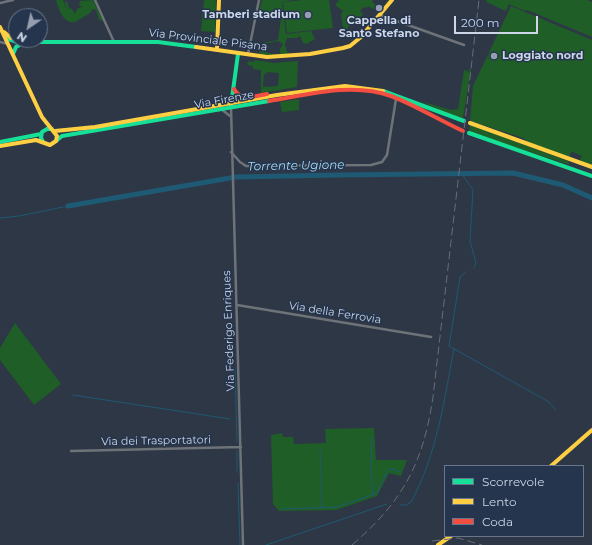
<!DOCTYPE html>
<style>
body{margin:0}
#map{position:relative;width:592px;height:545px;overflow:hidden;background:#2e3745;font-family:Montserrat,sans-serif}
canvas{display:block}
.legend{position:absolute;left:444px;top:465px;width:140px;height:72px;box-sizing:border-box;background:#25354e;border:1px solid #68758b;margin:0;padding:5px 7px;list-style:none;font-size:12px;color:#ccd6e6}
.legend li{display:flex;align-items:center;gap:8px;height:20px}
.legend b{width:20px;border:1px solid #68758b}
.north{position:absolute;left:8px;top:8px;width:40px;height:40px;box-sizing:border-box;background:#25354e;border:1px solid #68758b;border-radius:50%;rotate:214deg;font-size:11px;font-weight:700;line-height:16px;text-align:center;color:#ccd6e6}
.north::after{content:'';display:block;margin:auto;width:14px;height:18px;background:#959eae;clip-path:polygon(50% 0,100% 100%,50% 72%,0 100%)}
.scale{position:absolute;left:454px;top:16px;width:84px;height:18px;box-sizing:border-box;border:2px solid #ccd6e6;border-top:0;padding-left:5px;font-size:12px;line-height:14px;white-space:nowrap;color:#ccd6e6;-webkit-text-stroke:3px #25354e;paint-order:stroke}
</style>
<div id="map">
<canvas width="592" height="545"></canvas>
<ul class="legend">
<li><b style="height:5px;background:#16e098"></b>Scorrevole</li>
<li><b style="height:5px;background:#ffcf43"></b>Lento</li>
<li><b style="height:5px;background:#f24e42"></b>Coda</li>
</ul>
<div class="north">N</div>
<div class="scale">200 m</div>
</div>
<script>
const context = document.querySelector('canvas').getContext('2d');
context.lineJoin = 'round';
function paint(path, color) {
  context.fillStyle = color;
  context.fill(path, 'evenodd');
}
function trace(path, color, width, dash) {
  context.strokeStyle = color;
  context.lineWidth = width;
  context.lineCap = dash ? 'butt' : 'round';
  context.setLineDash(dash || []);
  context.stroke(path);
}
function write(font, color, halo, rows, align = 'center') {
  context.font = font + ' Montserrat,sans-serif';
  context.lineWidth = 3;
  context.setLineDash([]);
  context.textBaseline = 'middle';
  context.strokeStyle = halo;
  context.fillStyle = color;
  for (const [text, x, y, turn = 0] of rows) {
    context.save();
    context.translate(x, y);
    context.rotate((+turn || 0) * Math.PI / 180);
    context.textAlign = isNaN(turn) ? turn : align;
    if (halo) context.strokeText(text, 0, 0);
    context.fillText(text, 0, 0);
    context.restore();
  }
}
paint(new Path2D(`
 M56,0H63L67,11L65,3L67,1L69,8L72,9L75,14L77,9L83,6H79L80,1L93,0L103,21L99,20L96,10L93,9L90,13L75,22C63,24 59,9 56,0Z
 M204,0H216L215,32L201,31Z
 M262,0H293L282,2L286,34L311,31L315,39L307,44L303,43L300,36L297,38H287L285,44L288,55L272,56L259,54L262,43L278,40L281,18L279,12L270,16L261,14L259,11ZM278,41L283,44L280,49V54H272L263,51L264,44Z
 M303,0H329L333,28L287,33L283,2Z
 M339,0H373L372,2L377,6L373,9L368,6L366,8L364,7L360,11L363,14L356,23L353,21L346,30L343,28L341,14L343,11L335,5Z
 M487,0H531L528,7L531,0H587L592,2V37L527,10L525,11L509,4L506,11L486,2Z
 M511,6L592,40V165L583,162L580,159L582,156L572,152L570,153V157L529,143L523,138L470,121L473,86Z
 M255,60L274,63L298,61L297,87L261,93V70L253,69V66L247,65L248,61L254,62ZM267,72L279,73L278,86L263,87L264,74H266Z
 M469,69H471L463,118L451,115L420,101L451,110L458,109L464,70L469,72Z
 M299,99V110L282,112L280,102Z
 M470,125L568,161L570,165L469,132Z
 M15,323L61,384L34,405L0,360V348Z
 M374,428L376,460H407L401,476L389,473L377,496L336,510L279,511L273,504L271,435L282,433L283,437H293L294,444L326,443L325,429Z`), '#1f5e27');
trace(new Path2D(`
 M462,174L473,190L470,241L476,263L474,268
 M0,218L19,216L68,206
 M465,272L460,277L449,346L549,402L556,410
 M235,369L237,442
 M73,395L230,419
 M372,438L371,471L373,495
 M320,449L322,508
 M237,451V472
 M238,483L240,545
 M400,505H406L411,502C437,454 444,401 454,349
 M282,509L337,507L377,493L388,470L392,469L401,472
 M266,545L387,504`), '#1e5a73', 1);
trace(new Path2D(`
 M68,206L236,177L338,175L513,173L563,185L592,198`), '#1e5a73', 5);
trace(new Path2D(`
 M95,0L114,42
 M0,3L13,0
 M380,15L464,45
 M0,42L8,44
 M248,54L259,0
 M231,107L243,545
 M221,109L230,116
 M231,152L240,162L246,166L371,165L382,162L387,155L396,99
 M237,305L431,337
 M71,451L241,447`), '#6e7279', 2.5);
trace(new Path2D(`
 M6,38L17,42H158L196,47
 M13,54L16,47L24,42
 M383,91L464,121
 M231,105L238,54
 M469,133L592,176
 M56,141L62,136L269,101
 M0,142L41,134
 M43,142L41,138L42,132L47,129H52`), '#16e098', 4);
trace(new Path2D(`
 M0,27L42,117L57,136L56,141L50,145L36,140L0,146
 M4,32L11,38
 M196,47L267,57L310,54L343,48L350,46L361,37L392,0
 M217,49L219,0
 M470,123L592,167
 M55,131L95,127L277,95L345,86L383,91
 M551,466L592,430
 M438,545L451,536`), '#ffcf43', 4);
trace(new Path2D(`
 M234,89C241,102 255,96 267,94
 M269,101C307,95 352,82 391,96C415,105 439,120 463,131`), '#f24e42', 4);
trace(new Path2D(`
 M432,541L458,538L482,545
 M352,545C403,501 423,464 433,397L479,0`), '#686e77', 1, [8, 4]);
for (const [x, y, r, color] of [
 [379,8,4,"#959eae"],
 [308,15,4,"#959eae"],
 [494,56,4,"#959eae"]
]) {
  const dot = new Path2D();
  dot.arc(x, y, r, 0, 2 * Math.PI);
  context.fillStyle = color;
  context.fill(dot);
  trace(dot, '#25354e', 1.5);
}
write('bold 11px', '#ccd6e6', '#25354e', [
 ["Tamberi stadium",300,15],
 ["Cappella di",379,21,"center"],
 ["Santo Stefano",379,34,"center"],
 ["Loggiato nord",502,56,"left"]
], 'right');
write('11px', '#ccd6e6', '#25354e', [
 ["Via Provinciale Pisana",208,40,7],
 ["Via Firenze",224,100,-10],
 ["Via della Ferrovia",335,313,9],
 ["Via Federigo Enriques",229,331,-92],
 ["Via dei Trasportatori",156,441,-1]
]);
write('italic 12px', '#a5d8f1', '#25354e', [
 ["Torrente Ugione",296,166,-1]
]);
</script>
